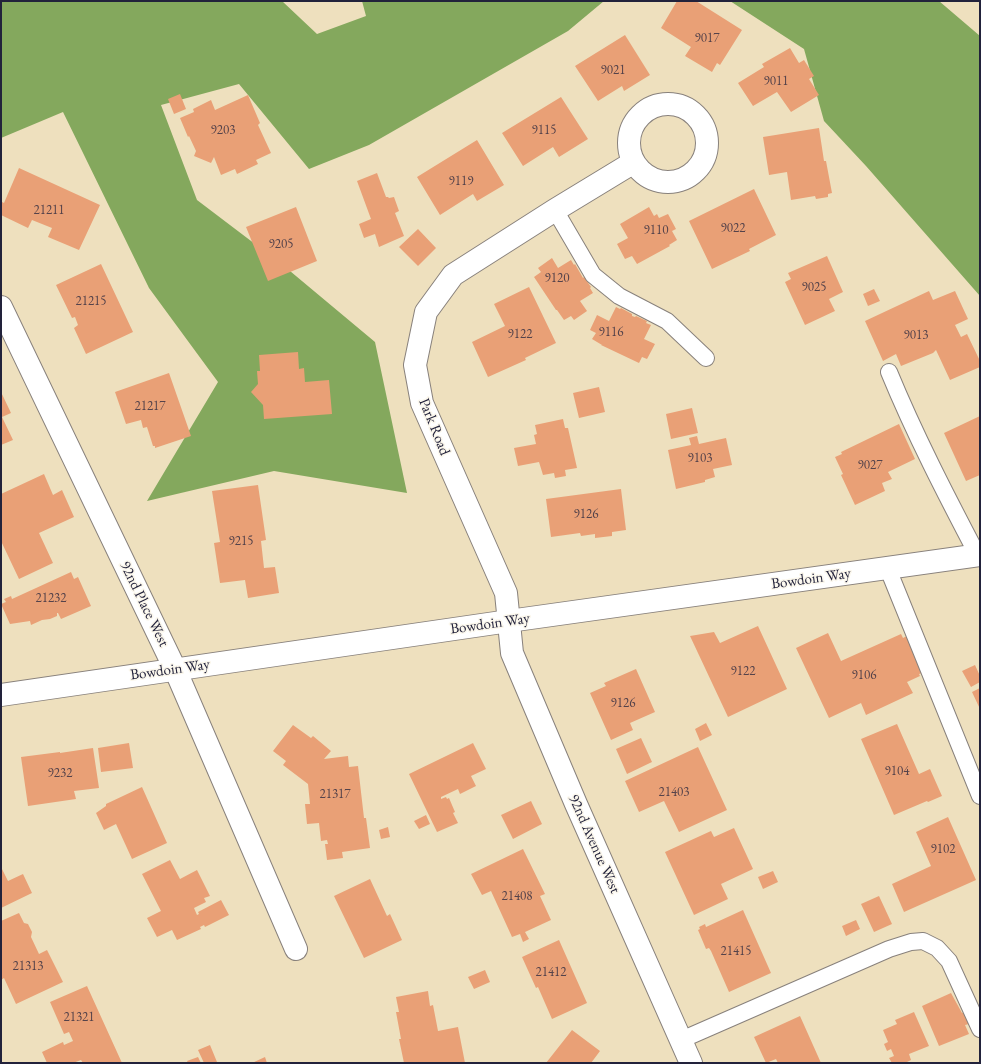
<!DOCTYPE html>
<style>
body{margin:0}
#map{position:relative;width:981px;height:1064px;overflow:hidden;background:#eee0be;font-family:"EB Garamond",serif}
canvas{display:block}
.frame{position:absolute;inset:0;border:2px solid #22223b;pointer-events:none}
</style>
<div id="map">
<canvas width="981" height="1064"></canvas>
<div class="frame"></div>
</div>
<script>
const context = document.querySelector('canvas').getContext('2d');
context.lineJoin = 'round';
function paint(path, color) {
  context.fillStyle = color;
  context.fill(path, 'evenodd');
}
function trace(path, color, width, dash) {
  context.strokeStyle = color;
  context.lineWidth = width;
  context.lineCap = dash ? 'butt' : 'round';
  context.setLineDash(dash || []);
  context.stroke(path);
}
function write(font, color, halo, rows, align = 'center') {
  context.font = font + ' "EB Garamond",serif';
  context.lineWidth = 3;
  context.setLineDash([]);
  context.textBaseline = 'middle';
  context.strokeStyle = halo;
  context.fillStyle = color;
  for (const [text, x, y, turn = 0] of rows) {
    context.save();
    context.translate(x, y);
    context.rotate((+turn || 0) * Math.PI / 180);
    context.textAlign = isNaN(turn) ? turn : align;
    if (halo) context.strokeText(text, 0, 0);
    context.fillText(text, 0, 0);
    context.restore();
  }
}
paint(new Path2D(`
 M1,1H282L317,34L366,16L362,1H604L568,31L369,145L309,169L239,84L161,105L197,200L284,266L375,342L407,493L274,471L147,501L218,382L149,288L63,112L1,138Z
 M730,1H939L980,36V296L866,166L824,121L804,49Z`), '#84a85d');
paint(new Path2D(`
 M677,1H696L742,30L720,65L717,63L712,72L685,56L691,47L661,28Z
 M625,35L650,75L624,91L622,86L598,101L575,66Z
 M790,48L799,63L804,60L814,76L809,79L819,95L791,112L777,92L753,106L738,83L764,67L762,64Z
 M180,94L186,109L174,114L168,99Z
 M248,95L260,123L258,125L271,153L256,160L258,164L237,174L235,169L221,175L214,157L211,163L194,156L196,151L189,136L188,137L180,118L194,112L193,109L211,100L215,110Z
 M561,97L588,139L559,157L553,147L523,166L502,133Z
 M819,128L824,161H826L832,193L828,194V197L816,199L815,196L791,200L787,172L769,175L763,137Z
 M477,140L504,185L477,201L473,194L440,215L417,177Z
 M19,168L100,205L79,250L48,237L52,228L32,220L28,228L1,215V205L2,202L4,203Z
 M377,173L386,197H388L389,198L394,197L399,211L395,213L404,236L379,247L375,234L364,238L359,224L371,219L357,181Z
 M754,189L776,235L749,249L750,251L712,269L689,221Z
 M296,207L317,261L268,281L246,227Z
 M649,207L654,216L657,214L659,218L668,214L676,229L672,231L677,240L669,245L670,246L637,264L632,256L625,259L617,244L628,238L620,224Z
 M418,229L436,248L418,266L399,247Z
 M827,256L843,292L829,299L835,311L805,325L785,282L791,279L788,273Z
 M552,258L558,268L571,260L574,265L575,264L583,278L584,277L591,287L590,288L593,293L580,301L587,311L574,320L571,316L564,320L557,310H556L534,277L541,272L538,268Z
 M101,264L133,332L86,354L74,328L78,325L75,317L72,318L56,285Z
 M529,287L556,343L525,358L526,360L488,377L472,342L505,326L494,304Z
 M874,289L880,301L868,306L863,294Z
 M929,291L933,300L955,291L968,319L955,325L961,337L967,334L980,361V367L950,380L936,350L933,353L901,366L896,354L883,361L865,321Z
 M616,307L620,309L621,308L632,314V316L635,317L636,316L647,321L646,323L651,325L644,339L655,344L647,359L642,357L639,363L601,345H602L592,339L596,333L590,330L597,315L609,321Z
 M298,352L299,369L304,368L305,382L329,380L332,414L264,419L263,405L251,392L258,384L257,371H260L259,355Z
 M169,373L191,436L155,448V446H153L147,427L143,428L141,420L126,424L115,392Z
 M599,387L605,412L579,418L573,393Z
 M1,392L11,413L2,417L13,440L1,445Z
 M692,408L698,433L671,439L666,414Z
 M980,416V475L966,481L944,433Z
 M563,419L565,428H568L577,468L565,470L566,476L555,478L554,473L543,475L539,462L518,466L514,448L536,444L534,435L537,434L535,425Z
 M899,424L915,459L888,472L892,479L882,483L885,491L855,505L841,475L843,474L835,457L842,454L841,452Z
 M697,436L699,444L726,438L732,465L713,469L715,477L705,480V482L676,489L668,450L691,445L689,438Z
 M44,474L53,495L62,490L74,517L39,533L53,563L19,579L1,541V494Z
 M258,485L266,540L261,541L264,568L275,567L279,593L248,598L245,580L220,583L214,543L220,542L212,491Z
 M621,489L626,530L612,532V536L595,538V534L581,536L580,533L551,537L546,499Z
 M71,572L74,579L78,577L91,606L61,619L58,613H57V616L50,619L42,620L31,625L30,621L10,624L1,604L6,602L4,599L11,596L12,599Z
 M758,626L787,689L728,717L690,636L714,632L720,643Z
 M828,633L841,661L901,634L903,638L909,635L925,672L919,674L920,676L907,682L913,693L866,715L861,703L829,718L796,648Z
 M975,665L980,676V682L971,687L962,671Z
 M636,669L655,712L630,723L633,730L611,740L590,693L606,686L604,683Z
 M980,688V709L972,692Z
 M706,723L712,735L700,741L695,729Z
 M897,724L919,774L930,769L942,796L928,802L927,801L894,815L861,739Z
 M293,725L311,738L313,736L331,751L324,759L348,756L349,767L358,766L364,818H366L370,848L342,852L343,858L327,860L325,844H328L327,840L321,841L319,823L307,824L305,804H310L308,784L283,765L286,761L273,751Z
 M641,738L652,762L627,774L616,749Z
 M129,743L133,768L101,772L98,748Z
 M473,743L486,769L471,776L476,786L460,794L458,789L441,797V799L446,797L447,799L449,798L455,812L453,813L458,823L437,832L409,774Z
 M698,747L727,810L679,832L664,801L639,812L625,781Z
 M93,748L99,788L74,791L76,799L28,806L21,757L60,752V753Z
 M142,787L167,843L132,859L116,824L104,830L96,813L106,806V804Z
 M531,801L542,824L513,839L501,815Z
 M426,815L430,824L419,829L414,821Z
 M948,817L976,880L904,912L892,884L931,866L916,832Z
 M388,827L390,837L381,839L379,830Z
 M734,828L753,869L721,884L728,899L694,915L665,852L711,831L714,837Z
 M523,849L545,894L540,896L551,920L525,932L529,939L523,942L520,934L512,937L491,891L482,895L471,874Z
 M170,860L180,879L197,870L210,896L204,898L206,902L194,908L197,915L199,914L198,912L221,900L229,915L205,927L204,925L200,927L201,929L177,940L172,930L157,937L147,918L161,911L142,874Z
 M1,867L8,881L23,874L32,893L1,908Z
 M773,871L778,882L763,889L758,877Z
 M370,879L387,916L390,914L402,940L364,958L334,896Z
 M879,896L892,924L874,932L861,904Z
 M743,910L771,973L729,992L711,951L709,948L706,949L698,930L700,929L699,927L705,924L706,927Z
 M19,913L24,923L28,924L32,932L31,937L39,954L47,950L63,982L16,1004L4,978L1,980V921Z
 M856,920L860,929L846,936L842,926Z
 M559,940L587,1003L552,1019L538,987L536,988L522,957Z
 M485,970L490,982L474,989L468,977Z
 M87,986L122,1063H83L81,1060L73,1063H47L42,1052L63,1042L64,1045L73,1041L69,1032L64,1034L50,1002Z
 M428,991L430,1006L433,1005L438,1031L458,1027L465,1063H404L399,1039H401L396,1012H399L396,997Z
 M951,993L962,1013L968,1010L973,1023L965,1025L969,1034L939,1046L922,1006Z
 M914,1012L929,1046L909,1054L911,1060L905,1063H892L889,1058L894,1056L891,1049L887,1051L884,1044L888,1042L883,1030L897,1024L895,1020Z
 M800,1016L821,1063H778L776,1059L766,1063L754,1037Z
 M572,1030L600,1051L591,1063H546Z
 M210,1045L217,1062L204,1063L198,1050Z
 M198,1057L201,1063H188L187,1061Z
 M265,1057L267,1063H252Z`), '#e9a076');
const service = new Path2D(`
 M555,210L593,275L619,296L667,321L706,358
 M889,372C915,435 946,495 978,556
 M888,569L980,796
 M681,1040L889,949L911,942L923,941L937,948L949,961L980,1029`);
const minor = new Path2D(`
 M629 143a39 39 0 1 1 78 0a39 39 0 1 1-78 0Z
 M634,162L555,210L453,275L426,312L415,365L422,403L506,593L512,653L576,804L691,1063
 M1,307L175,669L296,949`);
const tertiary = new Path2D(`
 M1,695L509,621L980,555`);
trace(service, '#88817c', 18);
trace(minor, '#88817c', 24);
trace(tertiary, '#88817c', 24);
trace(service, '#fff', 16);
trace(minor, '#fff', 22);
trace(tertiary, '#fff', 22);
write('13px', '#54424a', null, [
 ["9017",707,38],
 ["9021",613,70],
 ["9011",776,81],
 ["9203",223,130],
 ["9115",544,130],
 ["9119",461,181],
 ["21211",49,210],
 ["9022",733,228],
 ["9110",656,230],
 ["9205",281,244],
 ["9120",557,278],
 ["9025",814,287],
 ["21215",91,301],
 ["9116",611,332],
 ["9122",520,334],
 ["9013",916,335],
 ["21217",150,406],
 ["9103",700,458],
 ["9027",870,465],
 ["9126",586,514],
 ["9215",241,541],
 ["21232",51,598],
 ["9122",743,671],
 ["9106",864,675],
 ["9126",623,703],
 ["9104",897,771],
 ["9232",60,773],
 ["21403",674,792],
 ["21317",335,794],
 ["9102",943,849],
 ["21408",517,896],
 ["21415",736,951],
 ["21313",28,966],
 ["21412",551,972],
 ["21321",79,1017]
]);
write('15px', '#22223b', '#fbf7ec', [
 ["Park Road",434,427,68],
 ["Bowdoin Way",811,579,-8],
 ["92nd Place West",144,604,64],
 ["Bowdoin Way",490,624,-8],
 ["Bowdoin Way",170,670,-8],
 ["92nd Avenue West",594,844,66]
]);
</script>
